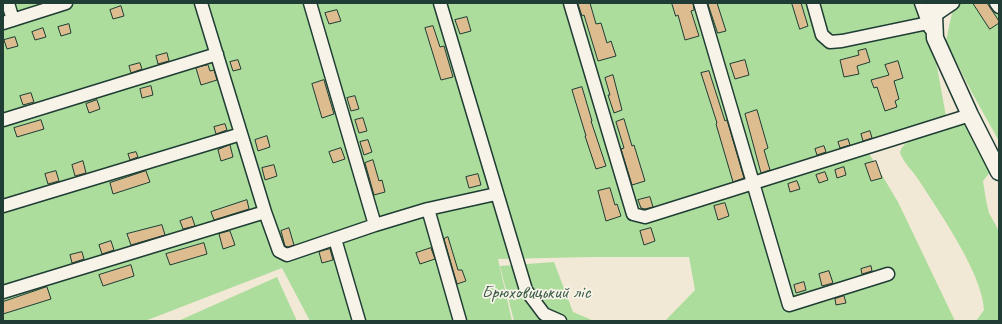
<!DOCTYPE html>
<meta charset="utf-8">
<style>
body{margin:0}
#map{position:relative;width:1002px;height:324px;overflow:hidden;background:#f2e8d6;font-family:Caveat,sans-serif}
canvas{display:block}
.frame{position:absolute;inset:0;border:4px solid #1f3d34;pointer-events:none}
</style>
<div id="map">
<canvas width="1002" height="324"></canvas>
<div class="frame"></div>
</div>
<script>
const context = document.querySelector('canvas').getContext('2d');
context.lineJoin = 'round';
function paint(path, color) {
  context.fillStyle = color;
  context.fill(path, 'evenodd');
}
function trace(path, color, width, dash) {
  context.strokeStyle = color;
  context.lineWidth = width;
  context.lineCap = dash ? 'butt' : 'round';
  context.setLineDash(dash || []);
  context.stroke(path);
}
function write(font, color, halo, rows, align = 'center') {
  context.font = font + ' Caveat,sans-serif';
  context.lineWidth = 3.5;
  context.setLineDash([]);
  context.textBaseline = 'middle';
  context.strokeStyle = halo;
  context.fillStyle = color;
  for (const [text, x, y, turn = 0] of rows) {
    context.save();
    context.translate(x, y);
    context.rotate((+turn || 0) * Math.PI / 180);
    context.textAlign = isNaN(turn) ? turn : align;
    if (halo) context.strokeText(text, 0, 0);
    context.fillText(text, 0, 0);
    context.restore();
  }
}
paint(new Path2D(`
 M3,3H923L937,67L946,116L867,150L898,202L955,321H665L695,290L689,257H592L498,259L512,321H310L282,268L145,321H3Z
 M954,3H999V141L971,91L946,41Z
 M960,123L967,125L991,171L983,181L986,200L989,213L999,231V321H976L984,310C983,274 938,210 918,179C912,170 904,163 900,153C902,136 945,128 960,123Z
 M554,262L573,312L594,321H514L500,266Z
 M277,277L297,321H178Z`), '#addd9d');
const building = new Path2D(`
 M582,3H590L596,24L601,23L607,43L611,41L616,56L598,61L584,15L582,16L578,4Z
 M672,3H693L694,10L691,11L699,36L685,40L678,15L676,16Z
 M708,3H717L726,31L718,33Z
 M792,3H801L808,26L800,29Z
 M973,3H987L999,21V23L990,29Z
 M121,6L124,16L113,19L110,10Z
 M337,10L341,21L329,24L325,13Z
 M467,17L471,31L460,34L455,20Z
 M69,24L71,33L61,36L58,27Z
 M433,26L440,47L444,46L453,77L441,80L425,28Z
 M43,28L46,37L35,40L32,32Z
 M15,37L18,46L7,49L4,40Z
 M866,49L870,62L857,66L859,74L844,77L840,60L859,55L858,51Z
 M167,53L169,61L158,64L156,56Z
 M238,60L241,69L233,71L230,62Z
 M745,60L749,75L735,79L730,64Z
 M898,61L903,78L894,81L899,99L895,101L897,107L885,111L877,87L874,88L871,80L889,75L885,65Z
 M140,63L142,69L131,73L129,66Z
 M208,65L210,71L214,70L217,80L201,85L196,68Z
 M709,71L725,121L727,120L744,178L733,182L716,124L717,123L701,73Z
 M613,75L622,110L614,113L608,95H610L605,78Z
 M324,80L334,114L322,118L312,84Z
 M151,86L153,95L142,98L140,89Z
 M582,87L592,121H591L606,166L596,169L585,136H586L572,90Z
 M31,93L34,102L23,105L20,96Z
 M355,96L359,109L351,111L347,98Z
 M97,100L100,109L89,113L86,104Z
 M757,110L768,148L764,150L770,170L761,173L745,114Z
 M363,118L367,131L359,133L355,120Z
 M624,119L632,146L634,145L645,181L632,185L621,149L624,148L616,122Z
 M41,120L44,129L17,137L14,128Z
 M225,124L227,130L216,134L214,127Z
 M870,131L872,138L863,141L861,134Z
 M267,136L270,147L258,151L255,140Z
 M848,139L850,145L840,148L838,142Z
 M368,140L372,152L364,155L360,142Z
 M230,145L233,157L221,161L218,150Z
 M824,146L826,152L817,155L815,149Z
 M341,148L345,159L333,163L329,152Z
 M136,152L138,157L130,160L128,154Z
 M373,160L379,181L382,180L385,192L374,195L365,163Z
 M83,161L86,173L75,176L72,165Z
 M876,161L882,178L871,181L865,164Z
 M274,165L277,176L265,180L262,168Z
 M844,167L846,175L837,178L835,170Z
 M56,171L59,181L48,184L45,174Z
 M146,171L150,182L113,194L110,183Z
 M825,172L828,180L819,183L816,175Z
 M478,174L481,185L469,188L466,177Z
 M797,181L800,189L790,192L788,184Z
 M610,188L615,205L617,204L621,216L606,221L598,191Z
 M650,197L653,207L645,209L641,208L638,200Z
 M247,200L249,209L214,220L211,212Z
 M725,203L729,216L718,220L714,206Z
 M192,217L195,226L183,229L180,221Z
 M162,225L165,235L131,245L127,234Z
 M289,228L294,245L288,247L285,246L281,231Z
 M651,228L655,241L644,245L640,231Z
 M230,231L235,245L223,249L219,234Z
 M448,237L458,270H462L466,281L457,284L444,239Z
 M111,241L114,250L102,254L99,245Z
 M204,243L207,254L170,265L166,254Z
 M431,248L435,259L420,264L416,253Z
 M330,249L333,260L322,263L319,252Z
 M82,252L84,259L72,263L70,255Z
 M131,265L134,276L103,286L99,275Z
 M871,266L872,271L862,274L861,269Z
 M829,271L833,283L822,286L819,274Z
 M804,282L806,290L796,293L794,285Z
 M47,287L51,299L3,314V302Z
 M844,296L846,303L836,305L835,299Z`);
paint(building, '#ddbc90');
trace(building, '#1f3d34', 1);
const street = new Path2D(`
 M8,3L13,20
 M201,3L265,212L279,251L287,255L375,225
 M310,3L375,225L428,209L496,194
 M440,3L526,290L544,314L560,321
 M570,3L633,214L645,217L970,115
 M700,3L789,305L888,274
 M813,3L822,35L830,42L842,41L928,23L934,16L953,3
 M921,3L930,28
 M996,3L999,7
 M3,23L66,3
 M3,120L217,54
 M3,206L241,134
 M428,209L460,321
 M335,239L359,321
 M3,292L265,212`);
const secondary = new Path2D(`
 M936,3L934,16L935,38L970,115L999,172`);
trace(street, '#1f3d34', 15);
trace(secondary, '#1f3d34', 19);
trace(street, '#f7f3e8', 12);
trace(secondary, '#f7f3e8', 16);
write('19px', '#3b5d49', '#f7f3e8', [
 ["Брюховицький ліс",536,293]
]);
</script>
